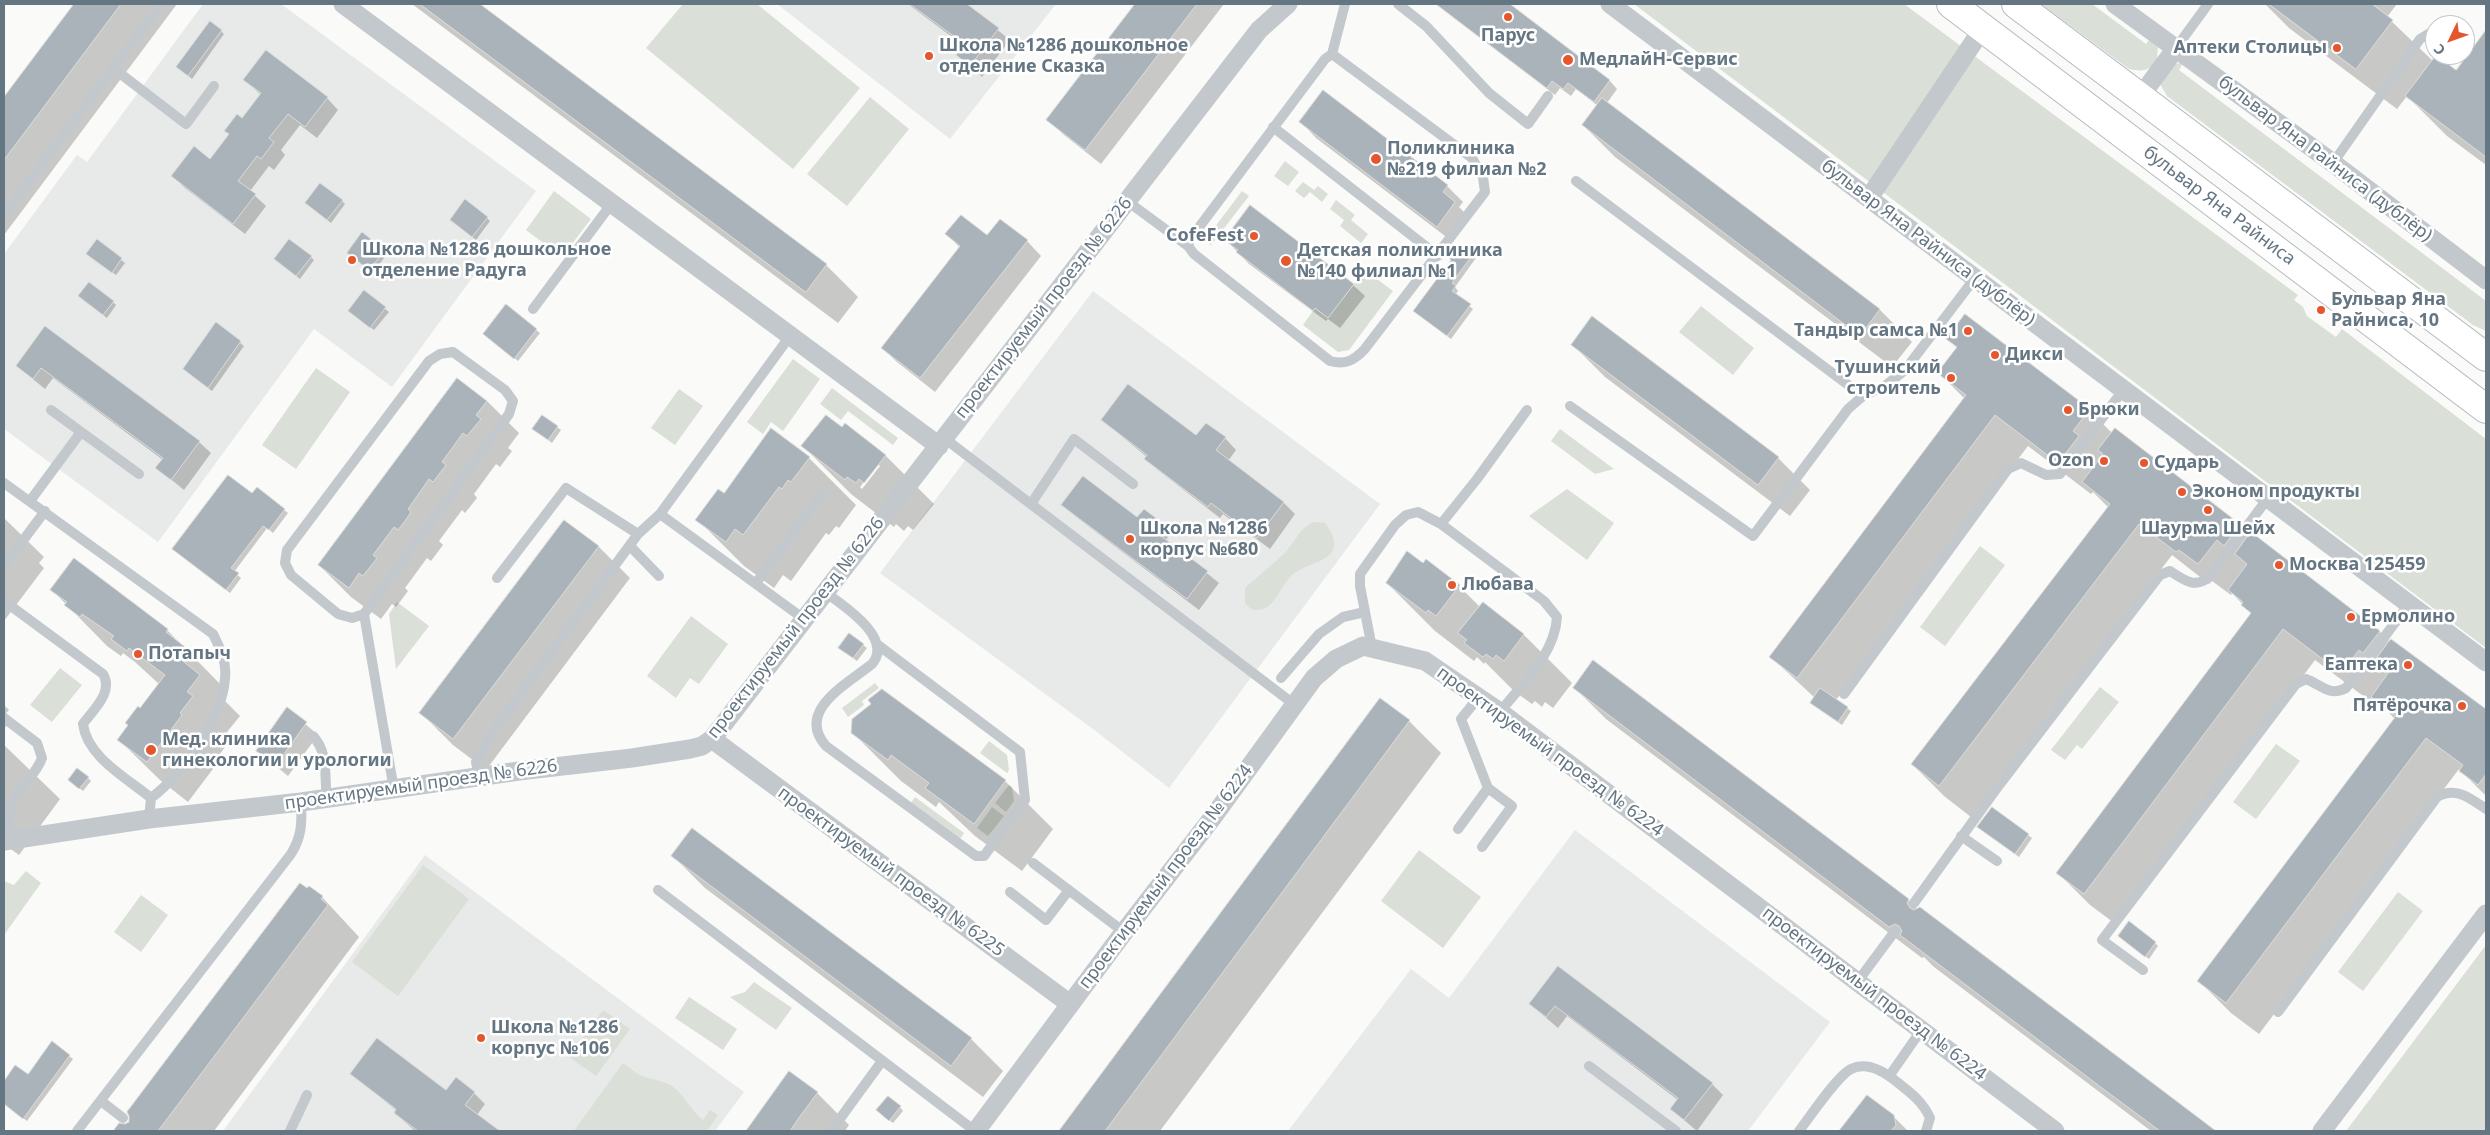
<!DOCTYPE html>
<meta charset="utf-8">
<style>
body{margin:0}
#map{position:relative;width:2490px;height:1135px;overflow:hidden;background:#fafaf8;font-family:"Noto Sans",sans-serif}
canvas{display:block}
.frame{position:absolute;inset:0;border:5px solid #657683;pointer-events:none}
.north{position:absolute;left:2425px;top:15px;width:50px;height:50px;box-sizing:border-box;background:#fff;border:1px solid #c1c8cd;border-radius:50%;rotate:228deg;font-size:14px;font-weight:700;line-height:20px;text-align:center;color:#657683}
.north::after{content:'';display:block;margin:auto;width:18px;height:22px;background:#e4572e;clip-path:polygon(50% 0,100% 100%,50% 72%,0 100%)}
</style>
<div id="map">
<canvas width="2490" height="1135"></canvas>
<div class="frame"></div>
<div class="north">С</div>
</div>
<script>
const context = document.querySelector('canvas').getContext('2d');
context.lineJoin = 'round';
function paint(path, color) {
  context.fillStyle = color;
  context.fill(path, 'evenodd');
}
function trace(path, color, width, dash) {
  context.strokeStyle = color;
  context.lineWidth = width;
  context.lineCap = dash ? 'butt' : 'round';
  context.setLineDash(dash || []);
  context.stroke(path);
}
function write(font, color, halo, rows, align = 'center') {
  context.font = font + ' "Noto Sans",sans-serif';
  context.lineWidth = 5;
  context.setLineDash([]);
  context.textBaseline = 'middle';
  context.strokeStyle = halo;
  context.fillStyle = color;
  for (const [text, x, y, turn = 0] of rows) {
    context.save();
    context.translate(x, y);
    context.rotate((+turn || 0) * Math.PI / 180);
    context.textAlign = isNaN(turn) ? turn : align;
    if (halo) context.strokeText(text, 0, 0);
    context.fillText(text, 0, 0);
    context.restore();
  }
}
paint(new Path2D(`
 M203,4H281L536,191L392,387L314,329L158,542L4,429V254L77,155L87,162Z
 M777,4H1056L950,139Z
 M1093,291L1380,504L1169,788L1093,729L880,573Z
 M1575,830L1830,1022L1748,1131H1288L1411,969L1449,998Z
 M425,855L744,1092L715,1131H223Z`), '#e8e9e9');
paint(new Path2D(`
 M683,4H757L860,88L793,169L646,48Z
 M1634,4H1904L2298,295L2294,300L2303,307L2307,316L2336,337L2342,329L2486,439V648Z
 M2041,4H2092L2146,44L2151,37L2158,45L2157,60C2150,71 2141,72 2129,69Z
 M2179,63H2183L2179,70L2486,301V331L2473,325L2167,96L2160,84L2172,65Z
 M870,97L909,129L847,206L807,174Z
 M1285,161L1299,172L1288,186L1274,176Z
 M1303,182L1314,190L1318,186L1328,194L1322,202L1310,192L1304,198L1295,191Z
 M554,191L591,219L562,257L526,230Z
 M1242,191L1249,196L1211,245L1205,240Z
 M1336,200L1355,215L1351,220L1368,234L1361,243L1340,226L1344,220L1330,209Z
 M1365,270L1393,291L1349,350L1338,352L1303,325L1315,308L1328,317Z
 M1701,306L1754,348L1733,375L1679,332Z
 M793,359L820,379L783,431L771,422L763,434L747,422Z
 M316,368L350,392L296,469L262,445Z
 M832,388L898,438L893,445L848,411L841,420L820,404Z
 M679,389L703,406L675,445L651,428Z
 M1560,429L1614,469L1595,474L1551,441Z
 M1567,489L1614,523L1587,560L1529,516Z
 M1312,522L1325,523C1354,563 1307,559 1290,577C1278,590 1273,615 1251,609L1245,603V588L1285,553L1302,530Z
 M1980,546L2005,565L1945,646L1920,627Z
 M397,602L429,626L396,669L389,614Z
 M691,616L728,644L699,684L690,678L676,698L647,676Z
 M60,668L82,685L52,722L30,705Z
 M875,683L879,688L862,701L864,705L848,717L842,708Z
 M2100,687L2119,702L2082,749L2077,745L2065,760L2051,750Z
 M989,741L1007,755L1009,770L1007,773L980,753Z
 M2276,744L2300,761L2256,819L2233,802Z
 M1009,785L1012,787L1014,801L1006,812L995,803Z
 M915,797L964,833L960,839L911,803Z
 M992,807L1004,816L988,836L977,828Z
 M1419,850L1481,897L1443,948L1381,901Z
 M423,865L469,899L398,996L352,962Z
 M26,871L41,883L4,935V881L14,885Z
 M2398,892L2423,911L2363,991L2338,972Z
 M141,895L168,915L141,952L114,932Z
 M2486,945V1131H2346Z
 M754,982L792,1008L776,1030L730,997L745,992Z
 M689,997L737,1029L723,1050L675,1018Z
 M603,1010L630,1029L596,1076L569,1057Z
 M623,1063C629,1067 636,1074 642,1076C652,1080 662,1080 672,1086C685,1095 690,1110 703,1120L710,1110L718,1115L707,1131H574Z`), '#dadfd7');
paint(new Path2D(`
 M75,4H177L4,235V99Z
 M412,4H478L826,265L858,297L838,323Z
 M908,4H965L1010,40L982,77L957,55L964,46Z
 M1137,4H1224L1101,164L1064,135L1048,120Z
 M1448,4H1508L1610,81L1617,89L1607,103L1880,310L1912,342L1892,367L1615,157L1583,125L1598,106L1576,89L1571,96L1560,88L1555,95L1454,18L1446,10L1450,6Z
 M2265,4H2397L2387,17L2433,61L2456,71L2486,32V165L2447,136L2407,96L2397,109L2289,28Z
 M221,31L224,34L192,79L182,71Z
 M245,80L327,98L338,110L317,138L300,125L281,150L285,155L274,170L269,166L250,191L266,206L245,234L185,188L173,176L210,160L261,95Z
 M1324,92L1447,186L1463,202L1459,207L1470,218L1453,242L1316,138L1301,122Z
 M342,201L345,204L331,223L310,206Z
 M487,218L490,221L476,240L455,223Z
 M947,234L1027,241L1041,256L935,392L897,362L882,348L960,248Z
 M1225,239L1353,285L1365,296L1340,328L1328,319L1326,321L1249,264Z
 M97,241L125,263L116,275L91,257Z
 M1460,246L1476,258L1455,287L1458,291L1455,295L1473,309L1451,339L1418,314Z
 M384,251L387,254L373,273L352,256Z
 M311,257L314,260L300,279L279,262Z
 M364,292L389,312L374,330L353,314Z
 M83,300L113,302L116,305L107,318Z
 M217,324L244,346L212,391L188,373Z
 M45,328L199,442L211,453L184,490L157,468L163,460L53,378L45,389L17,366Z
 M536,330L540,333L518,361L488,337Z
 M1948,339L2089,410L2112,433L2239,525L2250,536L2251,534L2380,632L2390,642L2486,711V796L2459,769L2259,1034L2231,1013L2199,981L2395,719L2376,700L2374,704L2315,660L2117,925L2090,905L2058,873L2252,614L2232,593L2231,595L2212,581L2209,584L2172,555L1971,817L1944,796L1912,764L2109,508L2093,492L2091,494L2028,446L1836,700L1851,711L1842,725L1815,706L1811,703L1815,698L1771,657L1965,399L1939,373L1957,348Z
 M1573,345L1778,458L1810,490L1790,516L1605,377Z
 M457,379L487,401L519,433L508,448L512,451L500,467L496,464L474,494L477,498L465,513L462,510L439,541L443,545L431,561L427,558L405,588L408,591L396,607L392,604L381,619L351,597L319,565Z
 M1102,420L1197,437L1225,438L1236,450L1228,461L1284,503L1295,514L1270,549L1223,514L1220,518L1158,470L1146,459L1147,457Z
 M846,425L886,456L934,504L913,530L908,526L904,531L896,524L894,527L851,494L803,446L842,429ZM878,464L880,466L862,489L860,487Z
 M557,427L561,430L552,443L534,429Z
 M809,458L856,505L839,528L836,526L829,535L826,533L791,581L783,575L774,588L744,566L697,519L724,494Z
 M257,489L288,513L273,533L267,528L234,572L241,578L230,593L177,552L252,495Z
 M1063,505L1159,522L1171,533L1166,540L1219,583L1199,610L1075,516Z
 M4,518L44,557L39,563L44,568L4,621Z
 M598,546L630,578L486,770L453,745L421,713Z
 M1426,561L1459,586L1480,607L1483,604L1524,635L1572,683L1553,708L1545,702L1542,707L1535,701L1532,704L1514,691L1485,662L1484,664L1477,657L1474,661L1435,631L1387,583L1423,565Z
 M52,590L167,630L225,689L220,696L240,716L227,732L232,737L220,754L222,757L188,802L160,780L119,740L159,684L135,662L123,653L121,656L107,646Z
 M863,645L867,648L857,661L843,651Z
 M1574,687L1908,900L1917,909H1919L2214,1131H2151L1934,967L1924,957L1922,958L1606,719Z
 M1381,699L1409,721L1441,753L1160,1131H1060Z
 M4,705L9,710L6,713L12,718L4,729Z
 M288,709L318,735L288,776L258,751Z
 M853,733L1005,781L1053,829L1022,871L975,836L939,802L936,807L901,781Z
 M4,745L60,799L19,855L4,844Z
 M88,778L91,781L83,791L73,783Z
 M1992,809L2032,838L2019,857L1982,830Z
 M673,856L971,1039L1003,1071L983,1097L705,888Z
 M309,887L322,897L359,937L214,1131H115L119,1125L125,1126L130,1122Z
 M2123,939L2155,943L2158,946L2149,959Z
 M1558,968L1712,1084L1723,1095L1697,1131L1671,1109L1678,1100L1567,1016L1558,1028L1530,1004Z
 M52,1043L73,1059L27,1121L4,1104V1083L16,1067L28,1076Z
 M789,1073L817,1093L849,1125L845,1131H748Z
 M352,1074L446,1092L474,1093L485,1104L477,1115L498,1131H415L395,1113L397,1111Z
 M1867,1096L1893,1116L1908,1131H1841Z
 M900,1107L903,1111L893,1123L881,1114Z`), '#0003');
const building = new Path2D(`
 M74,4H121L4,160V97Z
 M420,4H480L827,264L806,292Z
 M910,4H967L999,28L970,66L956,55L964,44Z
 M1135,4H1197L1085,150L1046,120Z
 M1436,4H1510L1610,80L1594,102L1568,83L1563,89L1552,81L1547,88Z
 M2269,4H2372L2393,20L2356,69Z
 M210,21L222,30L188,76L176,67Z
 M2486,30V157L2405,96L2436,55L2456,70Z
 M266,50L328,97L305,127L288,114L269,138L274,142L261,159L257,156L238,181L256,194L233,224L171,176L194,146L210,159L229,134L224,131L237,114L242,118L261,93L243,80Z
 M1323,90L1448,185L1443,192L1455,202L1437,227L1299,122Z
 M1602,98L1880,309L1860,336L1582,125Z
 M320,183L343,200L327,220L305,203Z
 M465,199L488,217L472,237L450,220Z
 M1250,205L1354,284L1328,318L1315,308L1313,311L1236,252L1238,250L1224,240Z
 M961,215L987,235L1000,219L1028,240L920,378L881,348L960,246L945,234Z
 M362,232L385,250L369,270L347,253Z
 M97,239L122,258L112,273L86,254Z
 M289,239L312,256L296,276L274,259Z
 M1460,244L1473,254L1452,283L1456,286L1452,291L1471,304L1447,336L1413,311L1451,260L1449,258Z
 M89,282L114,301L103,315L78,296Z
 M364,290L386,307L370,328L348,311Z
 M506,304L537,329L514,359L483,334Z
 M1965,314L2090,409L2073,431L2079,436L2058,463L1995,415L1797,678L1769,657L1966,395L1937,373L1957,347L1946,339Z
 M1592,316L1779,457L1758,485L1571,345Z
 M216,322L241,341L208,388L183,369Z
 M45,326L200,441L171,480L155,468L163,458L41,368L33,379L16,366Z
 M457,378L487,401L476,415L481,419L467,436L463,433L442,462L446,465L433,482L429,479L408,509L411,512L405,521L398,530L394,527L373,555L377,558L363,576L359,573L349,588L318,565Z
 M1128,384L1196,435L1206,423L1226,437L1216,450L1284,502L1257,538L1211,503L1208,507L1144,459L1147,455L1101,420Z
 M542,415L558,426L548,440L532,429Z
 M826,415L842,427L845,423L886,455L864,483L859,479L856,483L847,477L845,480L801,446Z
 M771,428L810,457L791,482L788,480L782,489L779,487L743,535L735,529L726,542L695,520L718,489L724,493Z
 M2115,428L2240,524L2224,546L2217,540L2198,564L2179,550L2176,552L2139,524L1939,786L1911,764L2110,504L2082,482L2103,454L2098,450Z
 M228,475L252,493L257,487L285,509L269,530L263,526L231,568L239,573L226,590L172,549Z
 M1083,476L1137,517L1144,509L1160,521L1153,530L1208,571L1187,599L1061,505Z
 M564,520L599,546L453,739L419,713Z
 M2251,532L2380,631L2363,653L2359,650L2341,673L2283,629L2084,894L2056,873L2251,613L2241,605L2243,602L2228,590L2247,564L2235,554Z
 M1407,551L1423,563L1426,559L1460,585L1436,616L1428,610L1426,613L1386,583Z
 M74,558L168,629L166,632L185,647L178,657L200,675L187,692L193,696L180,713L182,715L147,762L117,740L128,725L125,723L138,706L140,708L165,675L129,648L127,651L111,639L114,636L82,614L80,617L64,605L67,602L50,590Z
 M1483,602L1524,634L1504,661L1496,655L1493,659L1486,654L1483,657L1464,643L1467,640L1458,633Z
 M849,633L864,644L853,658L838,648Z
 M2391,639L2486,709V774L2478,785L2459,771L2463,765L2426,738L2226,1003L2197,981L2396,716L2371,697L2389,672L2374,662Z
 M1593,660L1909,899L1907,903L1910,908L1914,910L1920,907L2216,1131H2160L2102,1088L1900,935L1902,931L1899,926L1895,924L1889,927L1573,688Z
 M1820,688L1848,707L1838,722L1810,703Z
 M882,689L1006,780L974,824L925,788L929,783L891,755L888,760L851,733L852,719L871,704L868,700Z
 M1380,698L1410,720L1105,1131H1059Z
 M287,707L307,722L276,765L256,751Z
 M77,768L89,777L79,789L68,780Z
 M1992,807L2029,834L2015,854L1977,827Z
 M692,828L972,1038L951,1066L671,856Z
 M300,883L307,888L309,886L323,896L321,899L328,905L158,1131H113L119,1123L125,1124L129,1122V1116L127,1112Z
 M2129,921L2156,942L2145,957L2118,936Z
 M1558,966L1713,1083L1684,1120L1670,1109L1678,1098L1555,1006L1546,1017L1529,1004Z
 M377,1038L446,1090L456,1077L475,1092L465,1105L500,1131H418L394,1113L396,1109L350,1074Z
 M52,1041L70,1055L23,1119L4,1104V1081L15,1065L28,1074Z
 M789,1071L818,1092L798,1119L790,1131H746Z
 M1867,1095L1894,1115L1896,1125L1891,1131H1839Z
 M888,1096L901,1106L889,1121L876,1110Z`);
paint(building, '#aab3b9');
trace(building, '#dcdcda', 1);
const secondary = new Path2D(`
 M1951,4L2486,409
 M2016,4L2486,357`);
trace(secondary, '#b3babf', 30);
trace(new Path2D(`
 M1398,4L1426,26L1489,93L1528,124L1548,96
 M2176,48L2208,4
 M1332,54L1472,158L1483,177L1485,192L1364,350C1353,361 1345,365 1330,361L1194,254L1188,246L1191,238L1325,59L1332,54L1345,4
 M113,68L186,124L214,86
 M1273,127L1438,256
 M2333,163L2420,39L2435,30
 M1576,181L1863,396
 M1127,201L1188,246
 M4,215L161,4
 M533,309L612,203
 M453,352L505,390L513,401L509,414L364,614L352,618L338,614L291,575L285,563L287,550L429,361L440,354Z
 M1570,406L1753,536L1848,409L1863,396L1885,386L1905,370L1975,278
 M51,410L139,474
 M944,438L1295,705
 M4,483L213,634C220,648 227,662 225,678C223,717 182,775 151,798L149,819
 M30,501L81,432
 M1031,504L1074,439L1133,484
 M660,514L804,619
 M1441,524L1477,479L1527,410
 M630,546L659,576
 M4,566L45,511
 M497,578L566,488L638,534
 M756,583L822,494
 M825,592C844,606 894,638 872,664C847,684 795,711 826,746L976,856H984L1025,800L1020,752L878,645
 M4,601L103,674C114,692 93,710 83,724C87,757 127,778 151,798
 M364,614L394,790
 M1372,648L1360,586V574L1395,525L1406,515L1418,512L1441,524L1544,601L1557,617C1555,654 1522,684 1500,712
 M1281,678L1319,634L1343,617L1365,612
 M1844,694L2008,469L2021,463L2046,475L2060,474L2124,389
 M1478,698L1461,719L1488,788L1512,806L1482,847
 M4,718L37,743L42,758C36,775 19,787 12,804C8,816 9,828 9,840
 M313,736C329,753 324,777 327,799
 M479,777L476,762L493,731L638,534L660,514L790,336
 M1458,829L1488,788
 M1961,836L1997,861
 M1033,863L1124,932
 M658,890L975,1131
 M1010,892L1046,920L1069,890
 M1914,903L1994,792L2160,575L2170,571C2184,580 2195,589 2209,577L2268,498
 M2143,970L2102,940L2296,684L2306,679C2322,685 2329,697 2346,688L2409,604
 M1858,981L1895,931
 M2278,1012L2437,797C2455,786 2470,798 2486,809
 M1589,1066L1676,1131
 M1890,1075L1922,1029
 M101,1101L123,1118
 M77,1131L291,854C302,836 302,823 301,802
 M290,1131L307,1095
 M831,1131L882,1061
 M1799,1131C1810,1117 1837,1076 1851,1069C1867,1061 1885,1072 1897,1082C1911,1093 1923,1102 1930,1118L1926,1131`), '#c3c8cc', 10);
trace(new Path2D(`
 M343,4L939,446
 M1610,4L2486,662
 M2115,4L2333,163L2486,280
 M2140,97L2176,48
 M1869,198L1983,28
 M712,739L1070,1004
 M4,841L149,819L301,802L519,771L632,758L690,749L702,746L712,739L1259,30L1288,4
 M976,1131L1124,932L1213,817L1314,678L1336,659L1363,646L1425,661L1500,712L2055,1131
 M2322,1131L2486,914`), '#c3c8cc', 19);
trace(secondary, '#fff', 28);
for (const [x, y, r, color] of [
 [1508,17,5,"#e4572e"],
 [2337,48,5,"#e4572e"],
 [929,56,5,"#e4572e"],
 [1568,60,6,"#e4572e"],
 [1376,159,6,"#e4572e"],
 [1254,236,5,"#e4572e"],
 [352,260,5,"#e4572e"],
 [1286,261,6,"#e4572e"],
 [2321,310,5,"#e4572e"],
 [1968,331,5,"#e4572e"],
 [1995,355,5,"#e4572e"],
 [1951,378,5,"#e4572e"],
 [2068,410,5,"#e4572e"],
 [2104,461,5,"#e4572e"],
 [2144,463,5,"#e4572e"],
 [2182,492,5,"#e4572e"],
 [2208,510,5,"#e4572e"],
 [1130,539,5,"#e4572e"],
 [2279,565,5,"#e4572e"],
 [1452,585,5,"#e4572e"],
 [2351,617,5,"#e4572e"],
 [138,654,5,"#e4572e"],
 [2408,665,5,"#e4572e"],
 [2462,706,5,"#e4572e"],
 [151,750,6,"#e4572e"],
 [481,1038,5,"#e4572e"]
]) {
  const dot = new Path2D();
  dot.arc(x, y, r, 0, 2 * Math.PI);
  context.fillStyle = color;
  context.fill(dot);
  trace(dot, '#fff', 2);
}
write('bold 18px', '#657683', '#fff', [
 ["Парус",1508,36,"center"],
 ["Школа №1286 дошкольное",939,46],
 ["отделение Сказка",939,67],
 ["Аптеки Столицы",2327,48,"right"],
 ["МедлайН-Сервис",1579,60],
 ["Поликлиника",1387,149],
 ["№219 филиал №2",1387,170],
 ["CofeFest",1244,236,"right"],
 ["Школа №1286 дошкольное",362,250],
 ["отделение Радуга",362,271],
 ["Детская поликлиника",1297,251],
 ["№140 филиал №1",1297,272],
 ["Бульвар Яна",2331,300],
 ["Райниса, 10",2331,321],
 ["Тандыр самса №1",1958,331,"right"],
 ["Дикси",2005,355],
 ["Тушинский",1941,368,"right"],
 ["строитель",1941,389,"right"],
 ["Брюки",2078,410],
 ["Ozon",2094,461,"right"],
 ["Сударь",2154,463],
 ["Эконом продукты",2192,492],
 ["Школа №1286",1140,529],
 ["корпус №680",1140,550],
 ["Шаурма Шейх",2208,529,"center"],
 ["Москва 125459",2289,565],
 ["Любава",1462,585],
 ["Ермолино",2361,617],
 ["Потапыч",148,654],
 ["Еаптека",2398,665,"right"],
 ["Пятёрочка",2452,706,"right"],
 ["Мед. клиника",162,740],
 ["гинекологии и урологии",162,761],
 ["Школа №1286",491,1028],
 ["корпус №106",491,1049]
], 'left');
write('18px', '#657683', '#fff', [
 ["бульвар Яна Райниса (дублёр)",2325,159,37],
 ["бульвар Яна Райниса",2219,206,37],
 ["бульвар Яна Райниса (дублёр)",1928,243,37],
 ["проектируемый проезд № 6226",1044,308,-52],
 ["проектируемый проезд № 6226",796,628,-52],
 ["проектируемый проезд № 6224",1550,752,36],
 ["проектируемый проезд № 6226",421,785,-8],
 ["проектируемый проезд № 6225",891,872,36],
 ["проектируемый проезд № 6224",1166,877,-53],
 ["проектируемый проезд № 6224",1874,994,37]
]);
</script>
